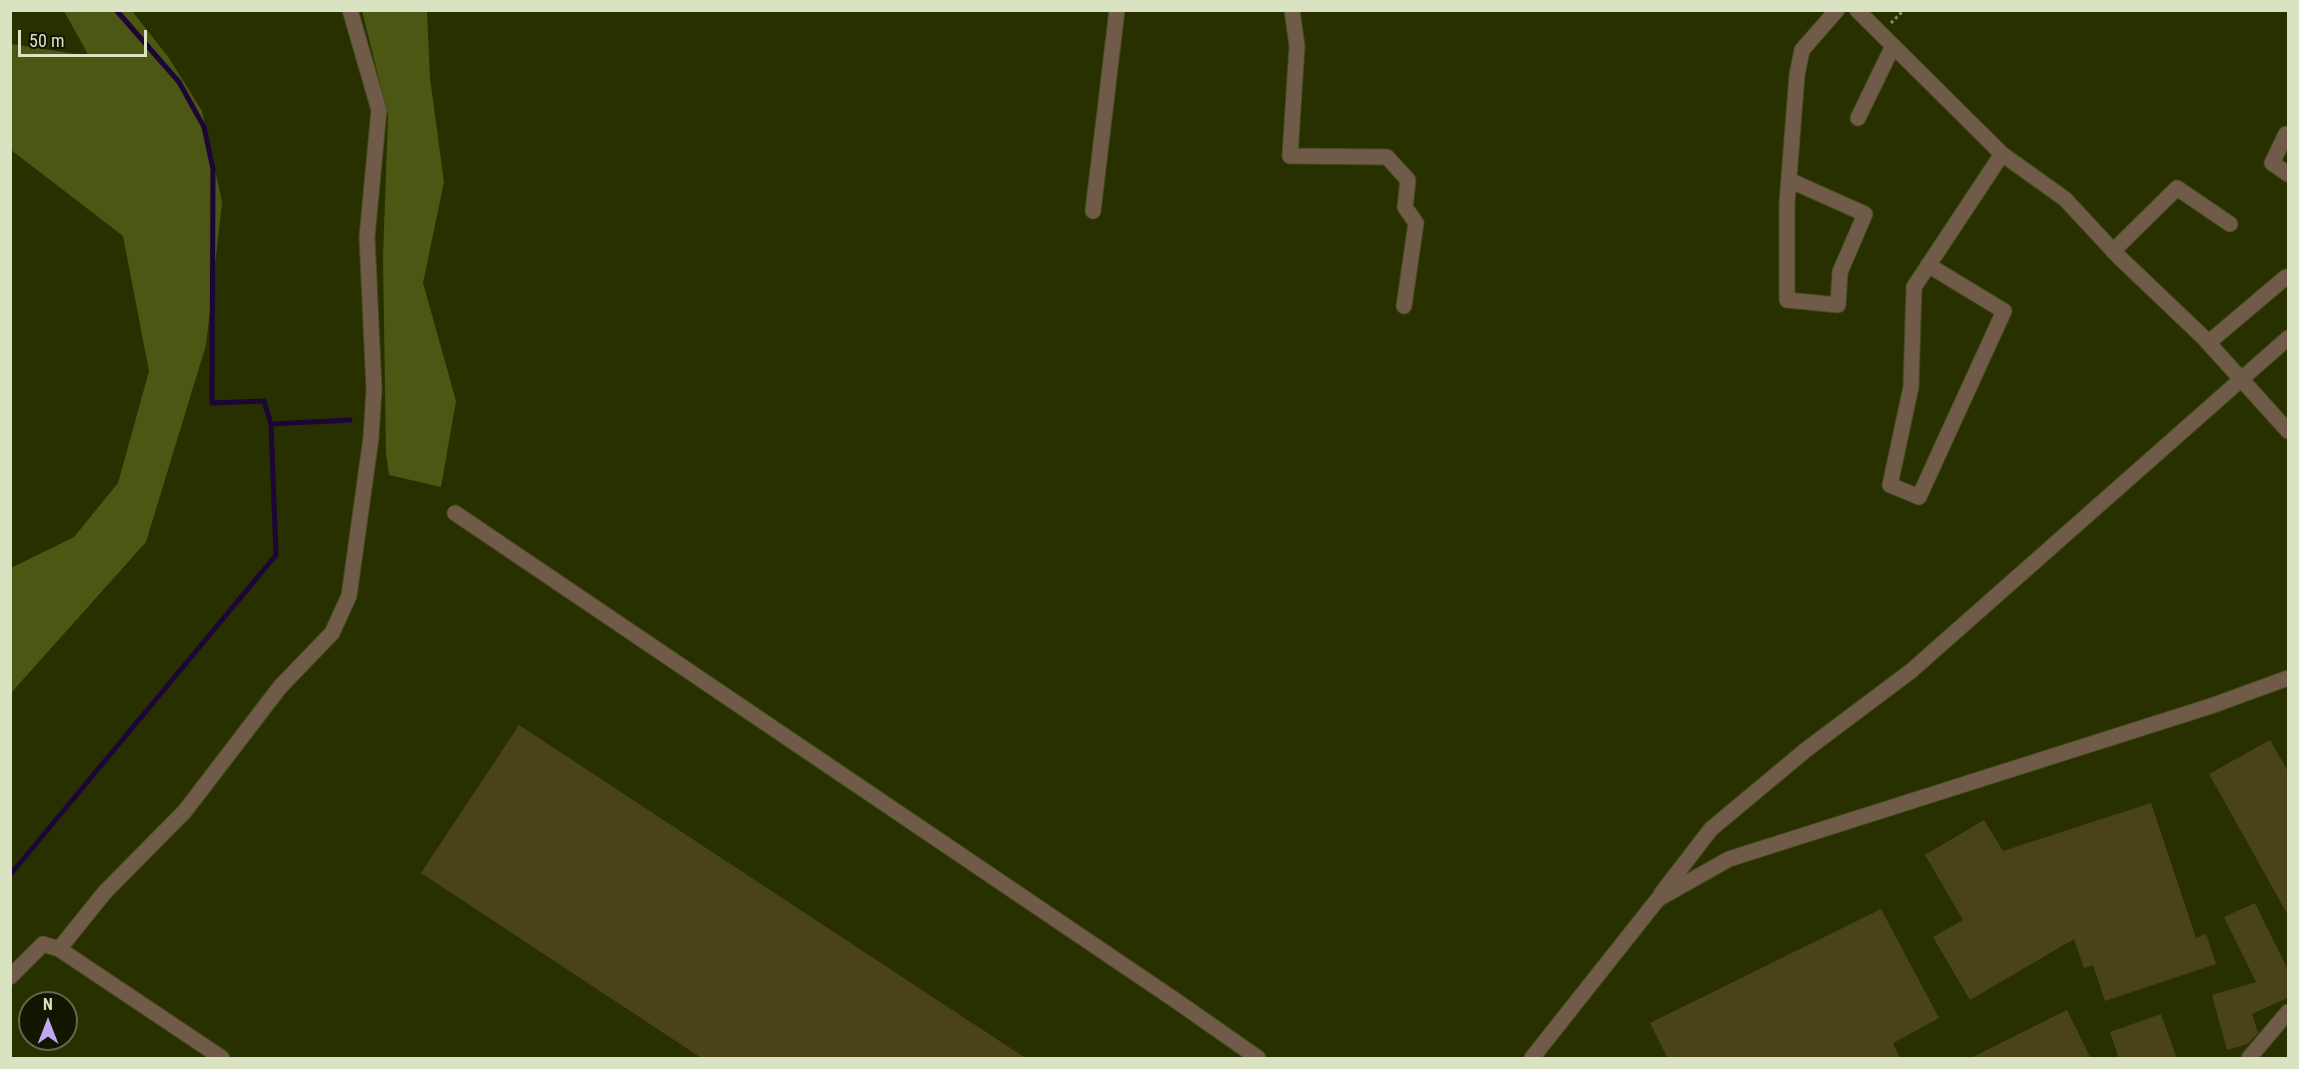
<!DOCTYPE html>
<style>
body{margin:0}
#map{position:relative;width:2299px;height:1069px;overflow:hidden;background:#283000;font-family:"Roboto Condensed",sans-serif}
canvas{display:block}
.frame{position:absolute;inset:0;border:12px solid #d9e2c1;pointer-events:none}
.north{position:absolute;left:18px;top:991px;width:60px;height:60px;box-sizing:border-box;background:#121600;border:2px solid #62684d;border-radius:50%;rotate:0deg;font-size:16px;font-weight:700;line-height:24px;text-align:center;color:#d9e2c1}
.north::after{content:'';display:block;margin:auto;width:21px;height:27px;background:#c1a8f3;clip-path:polygon(50% 0,100% 100%,50% 72%,0 100%)}
.scale{position:absolute;left:18px;top:30px;width:129px;height:27px;box-sizing:border-box;border:3px solid #d9e2c1;border-top:0;padding-left:8px;font-size:18px;line-height:21px;white-space:nowrap;color:#d9e2c1;-webkit-text-stroke:4px #121600;paint-order:stroke}
</style>
<div id="map">
<canvas width="2299" height="1069"></canvas>
<div class="frame"></div>
<div class="north">N</div>
<div class="scale">50 m</div>
</div>
<script>
const context = document.querySelector('canvas').getContext('2d');
context.lineJoin = 'round';
function paint(path, color) {
  context.fillStyle = color;
  context.fill(path, 'evenodd');
}
function trace(path, color, width, dash) {
  context.strokeStyle = color;
  context.lineWidth = width;
  context.lineCap = dash ? 'butt' : 'round';
  context.setLineDash(dash || []);
  context.stroke(path);
}
paint(new Path2D(`
 M64,11H132L169,58L202,111L222,202L206,345L146,542L11,693V568L74,537L118,483L149,371L123,236L11,150V44L89,56Z
 M362,11H427L430,78L444,182L423,283L456,401L441,487L389,475L386,454L383,257L388,115Z`), '#4b5712');
trace(new Path2D(`
 M271,424L350,420
 M10,875L276,555L271,424L264,401L212,403L213,169L204,127L179,82L116,10`), '#1d0538', 5);
paint(new Path2D(`
 M519,725L1027,1059H703L421,873Z
 M2270,740L2289,773V917L2209,774Z
 M2151,803L2196,938L2206,934L2216,964L2105,1001L2093,965L2084,968L2074,939L1970,1000L1933,937L1963,920L1925,855L1984,820L2003,851Z
 M2255,903L2289,972V997L2252,1014L2258,1033L2248,1044L2227,1050L2212,995L2256,982L2224,917Z
 M1881,909L1939,1018L1893,1043L1900,1059H1668L1650,1023Z
 M2067,1010L2091,1059H1969Z
 M2161,1014L2177,1059H2119L2110,1032Z`), '#4a4318');
const minor = new Path2D(`
 M1292,10L1297,46L1290,156L1387,157L1408,180L1405,207L1416,223L1404,306
 M1857,10L2002,154L2065,199L2118,256L2203,337L2288,431
 M1858,118L1892,48
 M2286,134L2272,163L2288,174
 M1789,180L1865,214L1840,272L1838,305L1787,300V203L1797,75L1802,50L1837,10
 M1093,211L1117,10
 M2113,251L2177,188L2230,224
 M1928,265L2004,311L1919,497L1890,485L1911,387L1914,287L2002,154
 M2208,343L2286,277
 M455,513L1175,1000L1258,1058
 M1661,894L1711,829L1807,749L1911,671L2288,338
 M59,949L105,892L185,811L280,687L332,633L349,596L371,438L374,389L367,237L379,110L350,10
 M10,977L43,944L59,949L222,1058
 M1532,1058L1658,899L1729,859L2211,706L2288,678
 M2249,1058L2288,1012`);
trace(minor, '#444c1f', 17);
trace(new Path2D(`
 M1891,23L1904,10`), '#868e66', 3, [3, 3]);
trace(minor, '#705a48', 15);
</script>
